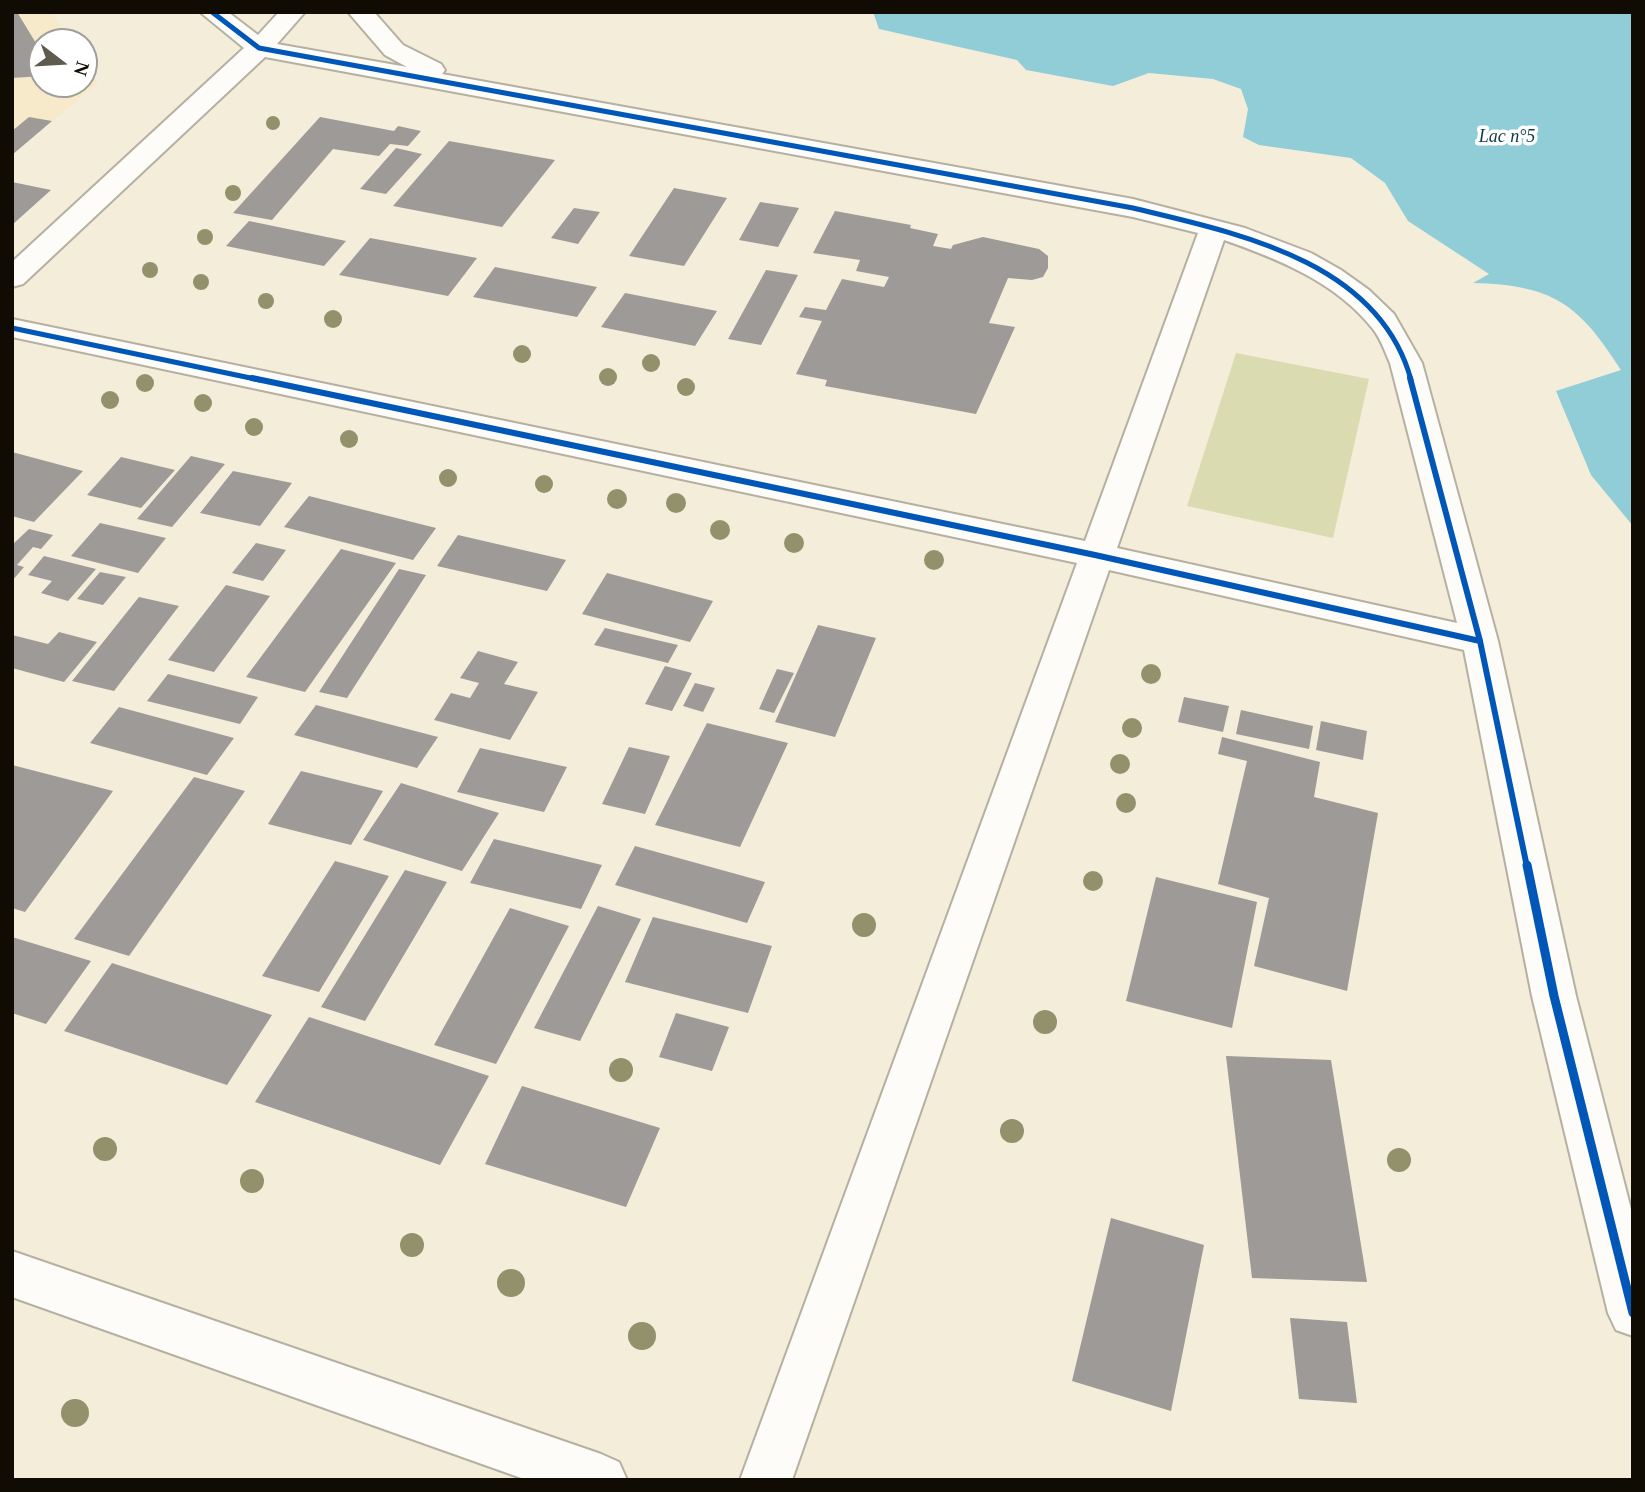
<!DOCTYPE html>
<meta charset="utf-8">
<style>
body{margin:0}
#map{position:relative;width:1645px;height:1492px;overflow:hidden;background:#f4edda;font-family:"Times New Roman",serif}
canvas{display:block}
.frame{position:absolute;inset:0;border:14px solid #110c03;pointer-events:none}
.north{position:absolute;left:28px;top:28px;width:70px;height:70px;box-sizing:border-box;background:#fff;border:2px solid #a09e9a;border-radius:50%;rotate:107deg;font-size:19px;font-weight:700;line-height:28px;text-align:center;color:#110c03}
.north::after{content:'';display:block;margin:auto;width:24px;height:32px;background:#605b4e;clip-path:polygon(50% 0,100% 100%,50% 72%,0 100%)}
</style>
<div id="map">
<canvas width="1645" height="1492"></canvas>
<div class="frame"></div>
<div class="north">N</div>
</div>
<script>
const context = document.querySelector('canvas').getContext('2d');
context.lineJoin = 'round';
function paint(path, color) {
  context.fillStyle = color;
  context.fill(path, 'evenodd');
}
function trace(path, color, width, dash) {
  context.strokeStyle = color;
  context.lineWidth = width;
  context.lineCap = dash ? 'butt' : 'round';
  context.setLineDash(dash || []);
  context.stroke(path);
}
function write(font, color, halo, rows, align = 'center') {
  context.font = font + ' "Times New Roman",serif';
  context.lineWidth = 7;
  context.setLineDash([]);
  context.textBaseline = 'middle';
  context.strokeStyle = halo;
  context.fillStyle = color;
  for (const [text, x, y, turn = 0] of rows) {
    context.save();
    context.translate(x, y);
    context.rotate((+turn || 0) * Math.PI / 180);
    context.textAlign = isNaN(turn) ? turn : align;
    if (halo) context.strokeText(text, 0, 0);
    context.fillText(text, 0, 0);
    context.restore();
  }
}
paint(new Path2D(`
 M12,12H52L71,42H42V84H84V62L98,83L12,155Z`), '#f6eaca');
paint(new Path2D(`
 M1236,353L1369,379L1333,538L1187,506Z`), '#dbdbb2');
paint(new Path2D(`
 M873,12H1633V526L1591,475L1556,391L1621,370C1579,304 1553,285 1473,283L1489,274L1408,221L1385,183L1351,158L1259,145L1243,137L1248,109L1241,89L1213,79L1149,73L1113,86L1026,70L1017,60L879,29Z`), '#90cdd6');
paint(new Path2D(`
 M12,12H17L42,53V76L12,78Z
 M29,117L52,121L12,155V131Z
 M320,117L394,131L398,126L421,131L408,146L390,144L379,156L333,149L272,220L233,213Z
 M449,141L555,160L502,227L393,206Z
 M396,148L422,154L386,194L360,189Z
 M12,182L51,190L12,225Z
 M674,188L727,198L684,266L629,256Z
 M760,202L799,208L778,247L739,240Z
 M574,208L600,212L578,244L551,238Z
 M835,211L911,225L910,228L938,234L933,246L951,249L953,245L983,237L1039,249L1048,256V268L1043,277L1032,280L1008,278L989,323L1015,327L976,414L825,386L827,380L796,374L822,321L799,317L805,307L826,310L842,279L884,287L889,277L856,271L860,260L813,253Z
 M249,221L346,241L324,266L226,246Z
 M370,238L477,258L448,296L339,275Z
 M495,267L597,287L577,317L473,297Z
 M766,270L798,275L761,345L728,339Z
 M625,293L717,311L695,346L601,327Z
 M12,452L83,471L34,522L12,516Z
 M191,456L225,464L172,527L137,519Z
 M121,457L175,470L141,508L87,495Z
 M233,471L292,483L260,526L200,513Z
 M309,496L436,528L413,560L284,527Z
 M100,523L166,538L138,573L71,556Z
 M29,529L53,535L41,549L33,547L17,565L24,567L12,581V545Z
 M458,535L566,560L547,591L437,566Z
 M256,543L286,550L263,581L232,573Z
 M341,549L396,563L305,692L246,677Z
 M44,556L96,569L68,601L41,593L52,581L28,575Z
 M399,569L426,575L347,698L319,692Z
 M100,572L126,577L103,605L77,599Z
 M607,573L713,601L690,642L582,614Z
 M226,585L270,596L214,672L168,660Z
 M139,597L179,606L114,691L72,681Z
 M818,625L876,638L835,737L775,722Z
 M605,628L678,645L668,663L594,645Z
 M59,632L97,642L64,682L12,668V635L48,644Z
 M478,651L518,662L504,684L538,692L510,740L434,720L451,693L470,698L479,683L460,678Z
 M665,666L692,673L672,711L645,704Z
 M777,669L794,673L774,713L759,709Z
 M168,674L258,697L240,724L147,701Z
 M695,683L715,688L703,712L683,706Z
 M1184,697L1229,706L1223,732L1178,722Z
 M316,705L438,737L417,768L294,735Z
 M119,707L234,738L207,775L90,743Z
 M1241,710L1313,726L1309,749L1236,734Z
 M1321,721L1367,731L1363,760L1316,750Z
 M707,723L788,743L740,847L655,825Z
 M1222,737L1320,762L1314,797L1378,813L1347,991L1254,966L1269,898L1218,884L1247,761L1218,754Z
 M629,747L670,756L645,814L602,804Z
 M480,748L567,767L544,812L457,792Z
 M12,765L113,791L25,912L12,908Z
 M301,771L383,791L351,845L268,824Z
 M194,777L245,791L129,956L74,939Z
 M401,783L499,813L462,871L363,840Z
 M494,839L602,865L581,909L470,883Z
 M635,846L765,882L747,923L615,885Z
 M335,861L389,876L319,992L262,976Z
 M405,870L447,882L365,1021L321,1007Z
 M1156,877L1257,902L1232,1028L1126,1001Z
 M598,906L641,919L580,1041L534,1028Z
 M510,908L569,926L496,1064L434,1045Z
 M653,917L772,946L748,1013L625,982Z
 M12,937L91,961L46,1024L12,1013Z
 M112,963L272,1015L227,1085L64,1031Z
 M676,1013L729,1027L712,1071L659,1057Z
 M309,1017L489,1076L440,1165L255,1102Z
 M1226,1056L1331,1060L1367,1282L1252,1278Z
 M522,1086L660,1128L626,1207L485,1164Z
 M1111,1218L1204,1245L1171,1411L1072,1381Z
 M1290,1318L1347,1322L1357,1403L1299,1399Z`), '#9d9a97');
const minor = new Path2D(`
 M200,12H228L258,35L279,12H305L277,44L407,67L385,55L348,12H374L403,45L441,64L445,70L442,74L1133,199L1245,228L1311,253L1341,270L1369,290L1394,314L1422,363L1498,641L1576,996L1633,1217V1336L1616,1330L1608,1313L1532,996L1464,650L1109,570L792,1480H740L1077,563L12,337V319L1085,541L1198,233L1133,217L265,57L23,284L12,287V262L244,48ZM1224,240C1278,259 1336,282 1373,329C1381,339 1385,352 1390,363L1457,623L1117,548Z
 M12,1251L601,1454L619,1462L627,1480H527L12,1297Z`);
trace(minor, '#b5b0a1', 4);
paint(minor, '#fdfcf9');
trace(new Path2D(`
 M212,12L259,48L1133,208C1237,233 1379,261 1411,380
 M12,328L260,380`), '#0057b8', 5);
trace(new Path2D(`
 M252,378L1095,555L1480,641
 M1410,378L1480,641L1527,867`), '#0057b8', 6);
trace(new Path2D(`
 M1527,865L1554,996L1633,1313`), '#0057b8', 9);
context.fillStyle = '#92916b';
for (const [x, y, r] of [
 [273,123,7],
 [233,193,8],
 [205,237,8],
 [150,270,8],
 [201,282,8],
 [266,301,8],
 [333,319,9],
 [522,354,9],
 [651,363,9],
 [608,377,9],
 [145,383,9],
 [686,387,9],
 [110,400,9],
 [203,403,9],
 [254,427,9],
 [349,439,9],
 [448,478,9],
 [544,484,9],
 [617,499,10],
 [676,503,10],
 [720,530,10],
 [794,543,10],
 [934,560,10],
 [1151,674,10],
 [1132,728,10],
 [1120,764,10],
 [1126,803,10],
 [1093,881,10],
 [864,925,12],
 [1045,1022,12],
 [621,1070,12],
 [1012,1131,12],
 [105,1149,12],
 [1399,1160,12],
 [252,1181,12],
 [412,1245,12],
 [511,1283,14],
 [642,1336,14],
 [75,1413,14]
]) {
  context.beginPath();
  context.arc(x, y, r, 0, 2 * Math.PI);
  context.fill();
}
write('italic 18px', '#113b44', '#fff', [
 ["Lac n°5",1507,137]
]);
</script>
